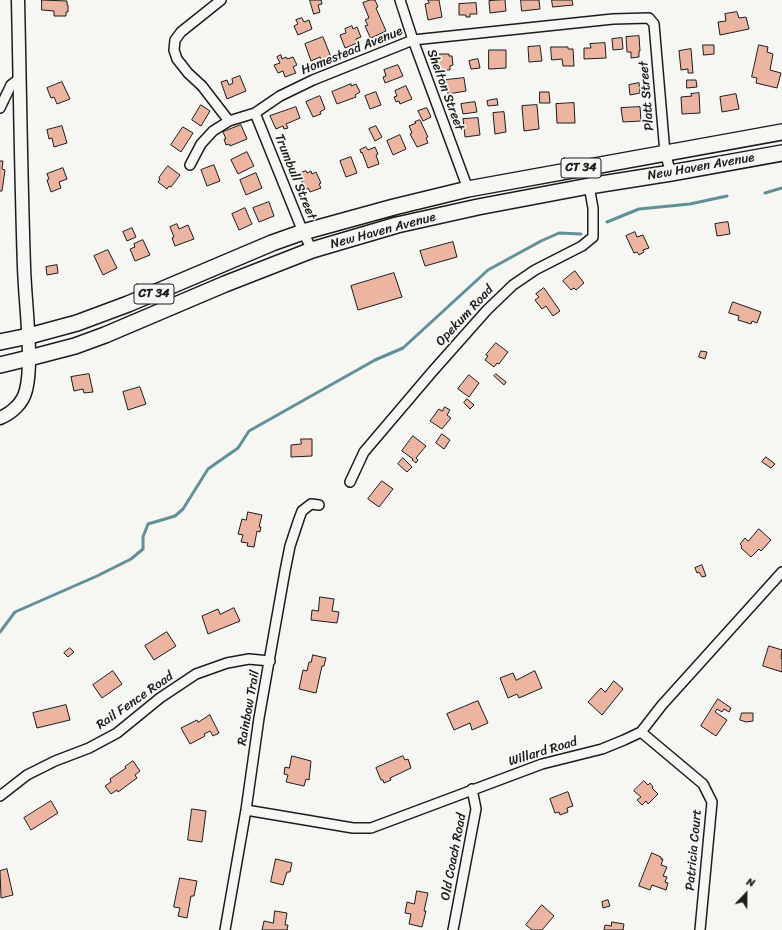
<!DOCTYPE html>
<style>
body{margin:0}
#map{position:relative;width:782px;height:930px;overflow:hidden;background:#f6f6f2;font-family:Sriracha,sans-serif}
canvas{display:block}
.north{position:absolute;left:726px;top:874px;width:40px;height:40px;-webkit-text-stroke:3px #f6f6f2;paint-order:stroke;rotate:22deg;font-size:11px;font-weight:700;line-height:16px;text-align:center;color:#1c1c1c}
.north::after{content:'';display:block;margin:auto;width:14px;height:18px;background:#1c1c1c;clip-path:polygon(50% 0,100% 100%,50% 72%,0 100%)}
</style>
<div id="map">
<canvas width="782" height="930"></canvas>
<div class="north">N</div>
</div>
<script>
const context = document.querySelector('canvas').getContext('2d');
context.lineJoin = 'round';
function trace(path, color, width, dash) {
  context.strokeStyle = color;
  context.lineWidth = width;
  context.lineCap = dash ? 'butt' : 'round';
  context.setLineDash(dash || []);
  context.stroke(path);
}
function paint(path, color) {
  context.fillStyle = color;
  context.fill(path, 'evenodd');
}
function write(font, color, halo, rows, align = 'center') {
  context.font = font + ' Sriracha,sans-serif';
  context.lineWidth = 3.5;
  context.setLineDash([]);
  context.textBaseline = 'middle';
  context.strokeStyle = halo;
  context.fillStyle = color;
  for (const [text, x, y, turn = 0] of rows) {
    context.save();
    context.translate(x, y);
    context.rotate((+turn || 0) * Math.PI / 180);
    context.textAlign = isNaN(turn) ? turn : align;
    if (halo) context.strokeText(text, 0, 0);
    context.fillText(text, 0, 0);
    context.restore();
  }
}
trace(new Path2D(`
 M765,193L782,188
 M607,222L639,209L690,204L727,196
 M0,632L15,612L97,576L131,559L143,549V537L148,524L175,516L183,509L208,469L238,448L249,431L375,360L403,348L488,270L541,241L559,233L581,234`), '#619099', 3);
const building = new Path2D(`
 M42,0L67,1V5H68V12H66V16H54V11L42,10Z
 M310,0H321L322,4L318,5L320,12L314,14Z
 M370,0H375L378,7L376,8L386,31L371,38L370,37L365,26L368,25L365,20L369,18L363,3Z
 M428,0H439L442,17L428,20L425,4L429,3Z
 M505,0L506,11L490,13L489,1Z
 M521,0H539L540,9L522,11Z
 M552,0H572L573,5L553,7Z
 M476,3L477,14H470V17H466V15H459V4Z
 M737,12L739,18L746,17L749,29L720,35L718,22L726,21L725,14Z
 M302,18L304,22L309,20L312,29L298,35L294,26L298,24L296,20Z
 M352,26L353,29L357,27L361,37L356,39L357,43L345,48L340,35L346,33L345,29Z
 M639,36L640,51H639V57L631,58V52H627L626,37Z
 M323,37L331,57L321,61L320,57L311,61L305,44Z
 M622,38L623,49L613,50L612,39Z
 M605,43L606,58L584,59V48H591L590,44Z
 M703,45H714V54L704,55Z
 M759,45L768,47L767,52L773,54L770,70L781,73L777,88L756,83L757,78L752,77Z
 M540,46L542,61L529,62L528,47Z
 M551,47H568V49H573L574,66H563L562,59L552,60Z
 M691,49L693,73H688V69L681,70L679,51Z
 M489,50H506V68L489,69Z
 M436,54H449V56H452L453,65L450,66V70H437Z
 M281,55L282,59L286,57L287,59L293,57L297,65L293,67L296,73L285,77L283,71L278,73L274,65L280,63L277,57Z
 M478,59L480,68L471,69L469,61Z
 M398,65L403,76L385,83L383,77L386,76L384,70Z
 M240,76L246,91L227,99L221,82L227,80L229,85L233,83L232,79Z
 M464,78L466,91L448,94L446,80Z
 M687,80H696L697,87L687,88Z
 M62,82L70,99L57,104L54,97L51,98L47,88Z
 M639,83L640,93L630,95L629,85Z
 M351,84V86L356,84L360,92L355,95L356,97L337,104L332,92Z
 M406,86L412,99L400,104L399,101L396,102L394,97L397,96L395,91Z
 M376,92L381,105L370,109L365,96Z
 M540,92H549L550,103H540Z
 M699,93L700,113L682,114L681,97L692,96L691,94Z
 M736,94L739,109L722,112L720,97Z
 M320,96L325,109L320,112L321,114L313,117L306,102Z
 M497,99L498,105L488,106L487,101Z
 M475,102L477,112L463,114L461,104Z
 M574,103L575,123H557L556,104Z
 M201,105L210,111L201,126L192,120Z
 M537,105L539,129L524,131L522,106Z
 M296,107L300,118L286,124L288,128L284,129L283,126L276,129L270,116Z
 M640,107L641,121L623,122L621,108Z
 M427,108L431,117L423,121L418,111Z
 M504,112L506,132L495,134L493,113Z
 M478,118L480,135L465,137L463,119Z
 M420,120L428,137L426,138L428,143L417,147L410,134L412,133L409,126L416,123L415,122Z
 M241,125L247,139L230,146L229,144L226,145L224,139H226L223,132Z
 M62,126L67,143L54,147L52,138L49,139L47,130Z
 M376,126L382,137L375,141L369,129Z
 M183,127L193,133L181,152L171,145Z
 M400,135L406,149L393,155L387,141Z
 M366,147L368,150L375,147L378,154L376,155L379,164L368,168L362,152L361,153L360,150Z
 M247,152L254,166L238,174L231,160Z
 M351,157L357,173L346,177L340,161Z
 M0,161H3L2,169L5,170L2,191H0Z
 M214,165L220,181L207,186L201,170Z
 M168,166L180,175L171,187L169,186L167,189L158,182L160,179L159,178Z
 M63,168L67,179L59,182L61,188L51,192L47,180L49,179L47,174Z
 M306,171L307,173L311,171L312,174L316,172L321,183L319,184L321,188L310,192L308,188L305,190L300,176L302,175L301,173Z
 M256,173L262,188L246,195L240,180Z
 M269,202L274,216L259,222L253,208Z
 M245,208L252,224L239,230L232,214Z
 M728,222L730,234L717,236L715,224Z
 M177,224L179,229L188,225L194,239L175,246L172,238L174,237L170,227Z
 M132,228L136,237L127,241L123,232Z
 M635,232L637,237L643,235L649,248L643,250L644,252L639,255L637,252L634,253L626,236Z
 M143,240L150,255L135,261L130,249L135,247L134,244Z
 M453,242L457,257L425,266L420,251Z
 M108,250L117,268L103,275L94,256Z
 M57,265L58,273L47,275L46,267Z
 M575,271L584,283L576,290L574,288L571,290L563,281Z
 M394,273L402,297L358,310L351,286Z
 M544,288L560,311L553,316L546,306L542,309L535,300L539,297L536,294Z
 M733,302L761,312L757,323L752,321L751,324L738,320L739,316L729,313Z
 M496,343L508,352L499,364L497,363L494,367L485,360L488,356L486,355Z
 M701,351L707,352L705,359L699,357Z
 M89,374L93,392L84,393L83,389L74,391L71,377Z
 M496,374L506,382L504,385L494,376Z
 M469,375L479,383L469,397L458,389Z
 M140,387L146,404L128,410L123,392Z
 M467,399L474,405L470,409L464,403Z
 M445,407L450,410L447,415L451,418L442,429L430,421L439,409L442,411Z
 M442,434L450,440L444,449L436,443Z
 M413,436L426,446L416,458L418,460L416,463L412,460L413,459L402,451Z
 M301,439H312V456L291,457V445L301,444Z
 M766,457L775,464L771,468L762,462Z
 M403,458L412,467L407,472L398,464Z
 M382,481L393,489L379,507L368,499Z
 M248,512L262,515L259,527H261L260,532L257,531L254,547L247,546L248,543L241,542L243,535L238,534L242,519L246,520Z
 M759,529L771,540L761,551L759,549L751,557L741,548L742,546L740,544L745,538L748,541Z
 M702,565L706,576L702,577L699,572L697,573L695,568Z
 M320,597L334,599L332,611L339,612L337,623L311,620L312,610L318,611Z
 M234,608L240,621L208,634L202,616L218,609L220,614Z
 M167,632L176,646L154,660L145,646Z
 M769,646L782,650L781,658L782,659V672L763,666Z
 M70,648L74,652L68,657L64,653Z
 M313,655L326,658L324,666H322L316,693L299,689L303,670L307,671L309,662H311Z
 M113,671L122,684L102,698L93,685Z
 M535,671L542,688L519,698L517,694L508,698L500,678L513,673L516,680Z
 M614,681L623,689L602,715L588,702L601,688L605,692Z
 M718,699L731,708L729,712L724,709L722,712L717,709L715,712L727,720L716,736L701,726Z
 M478,701L488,723L472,730L470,723L454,730L447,714Z
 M66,705L70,720L37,728L33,713Z
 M742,713H753V721L746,722L740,720Z
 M210,715L219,733L213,736L210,731L204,734L205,736L190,744L181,728L197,720L198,722Z
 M292,756L311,761L309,780L306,779L304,786L286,782L288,775L284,774L285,767L289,768Z
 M403,756L405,760L408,759L411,768L390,778L391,780L384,783L383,780H381L376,768Z
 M133,761L140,771L135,775L137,778L118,792L117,790L111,794L105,786L111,782L110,779L126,768L125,767Z
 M644,781L648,785L650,783L653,787L652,788L658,794L648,804L646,801L642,805L637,800L641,797L634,791Z
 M568,792L573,806L567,808L568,812L560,815L559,812L555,813L550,799Z
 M51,801L58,813L31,830L24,818Z
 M192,809L206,811L202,842L188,840Z
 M652,853L661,857V859H663L661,865L667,867L663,876L667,877L665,882L668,883L666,890L652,885L650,890L639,886Z
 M276,859L292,863L290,872H287L283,885L271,882Z
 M7,869L13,895L1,898L0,871Z
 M180,878L197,881L194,896H191L187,918L178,916L180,908L174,907Z
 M417,891L428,893L424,911H426L422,927L409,924L411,914L405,913L407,902L414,904Z
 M608,900L610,906L603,908L602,902Z
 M542,905L554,916L542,930H532L526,925Z
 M275,911L287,913L285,925H288L287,930H262L264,921L273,923Z
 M612,922L624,924L623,930H604L605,925L611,926Z`);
paint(building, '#ecb5a2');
trace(building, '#1c1c1c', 1);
const minor = new Path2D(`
 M221,0L181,32L175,40L174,50L177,59L188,73L202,86L229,121
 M400,0L413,40L468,189
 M0,108L11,85L20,78
 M255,113L303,232L312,250
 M190,165L201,144L213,131L229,121L255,113L280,96L313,80L413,40L613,19L649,18L654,24L665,153L671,173
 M350,482L364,452L432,372L487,310L513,285L535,270L582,246L593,237V208L589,186
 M641,732L703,784L712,802L700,930
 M0,796L27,775L55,761L89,748L117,733L160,698L196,674L227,663L249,659L270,661
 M246,810L353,828H371L542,764L602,749L624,740L641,732L662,705L782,572
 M225,930L246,810L259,718L285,571L290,546L299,519L302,511L311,504L319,505
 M453,930L476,809L472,789`);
const secondary = new Path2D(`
 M0,418C12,413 23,403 26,390C29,379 29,368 29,357C29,327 25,297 24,267C21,178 20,89 18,0`);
const trunk = new Path2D(`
 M0,342L29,336L77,323L128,304L272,243L303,232L394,207L468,189L782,132
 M0,365L29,358L75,346L105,335L225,284L312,250L397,225L478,207L589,186L671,173L782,153`);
trace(minor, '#1c1c1c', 12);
trace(secondary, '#1c1c1c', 15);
trace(trunk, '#1c1c1c', 18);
trace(minor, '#f6f6f2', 9);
trace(secondary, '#f6f6f2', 12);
trace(trunk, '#f6f6f2', 15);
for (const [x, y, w] of [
 [581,168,40],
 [154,294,40]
]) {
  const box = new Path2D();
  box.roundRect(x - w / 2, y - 10, w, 20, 3);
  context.fillStyle = '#f6f6f2';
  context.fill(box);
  trace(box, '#1c1c1c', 1);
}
write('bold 12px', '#1c1c1c', null, [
 ["CT 34",581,168],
 ["CT 34",154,294]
]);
write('13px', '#1c1c1c', '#f6f6f2', [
 ["Homestead Avenue",352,51,-22],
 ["Shelton Street",445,90,70],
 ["Platt Street",647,96,-95],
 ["New Haven Avenue",701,167,-10],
 ["Trumbull Street",295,177,68],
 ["New Haven Avenue",383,231,-15],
 ["Opekum Road",465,316,-47],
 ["Rail Fence Road",135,701,-35],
 ["Rainbow Trail",249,708,-80],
 ["Willard Road",543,752,-17],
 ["Patricia Court",694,850,-85],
 ["Old Coach Road",454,857,-79]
]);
</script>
